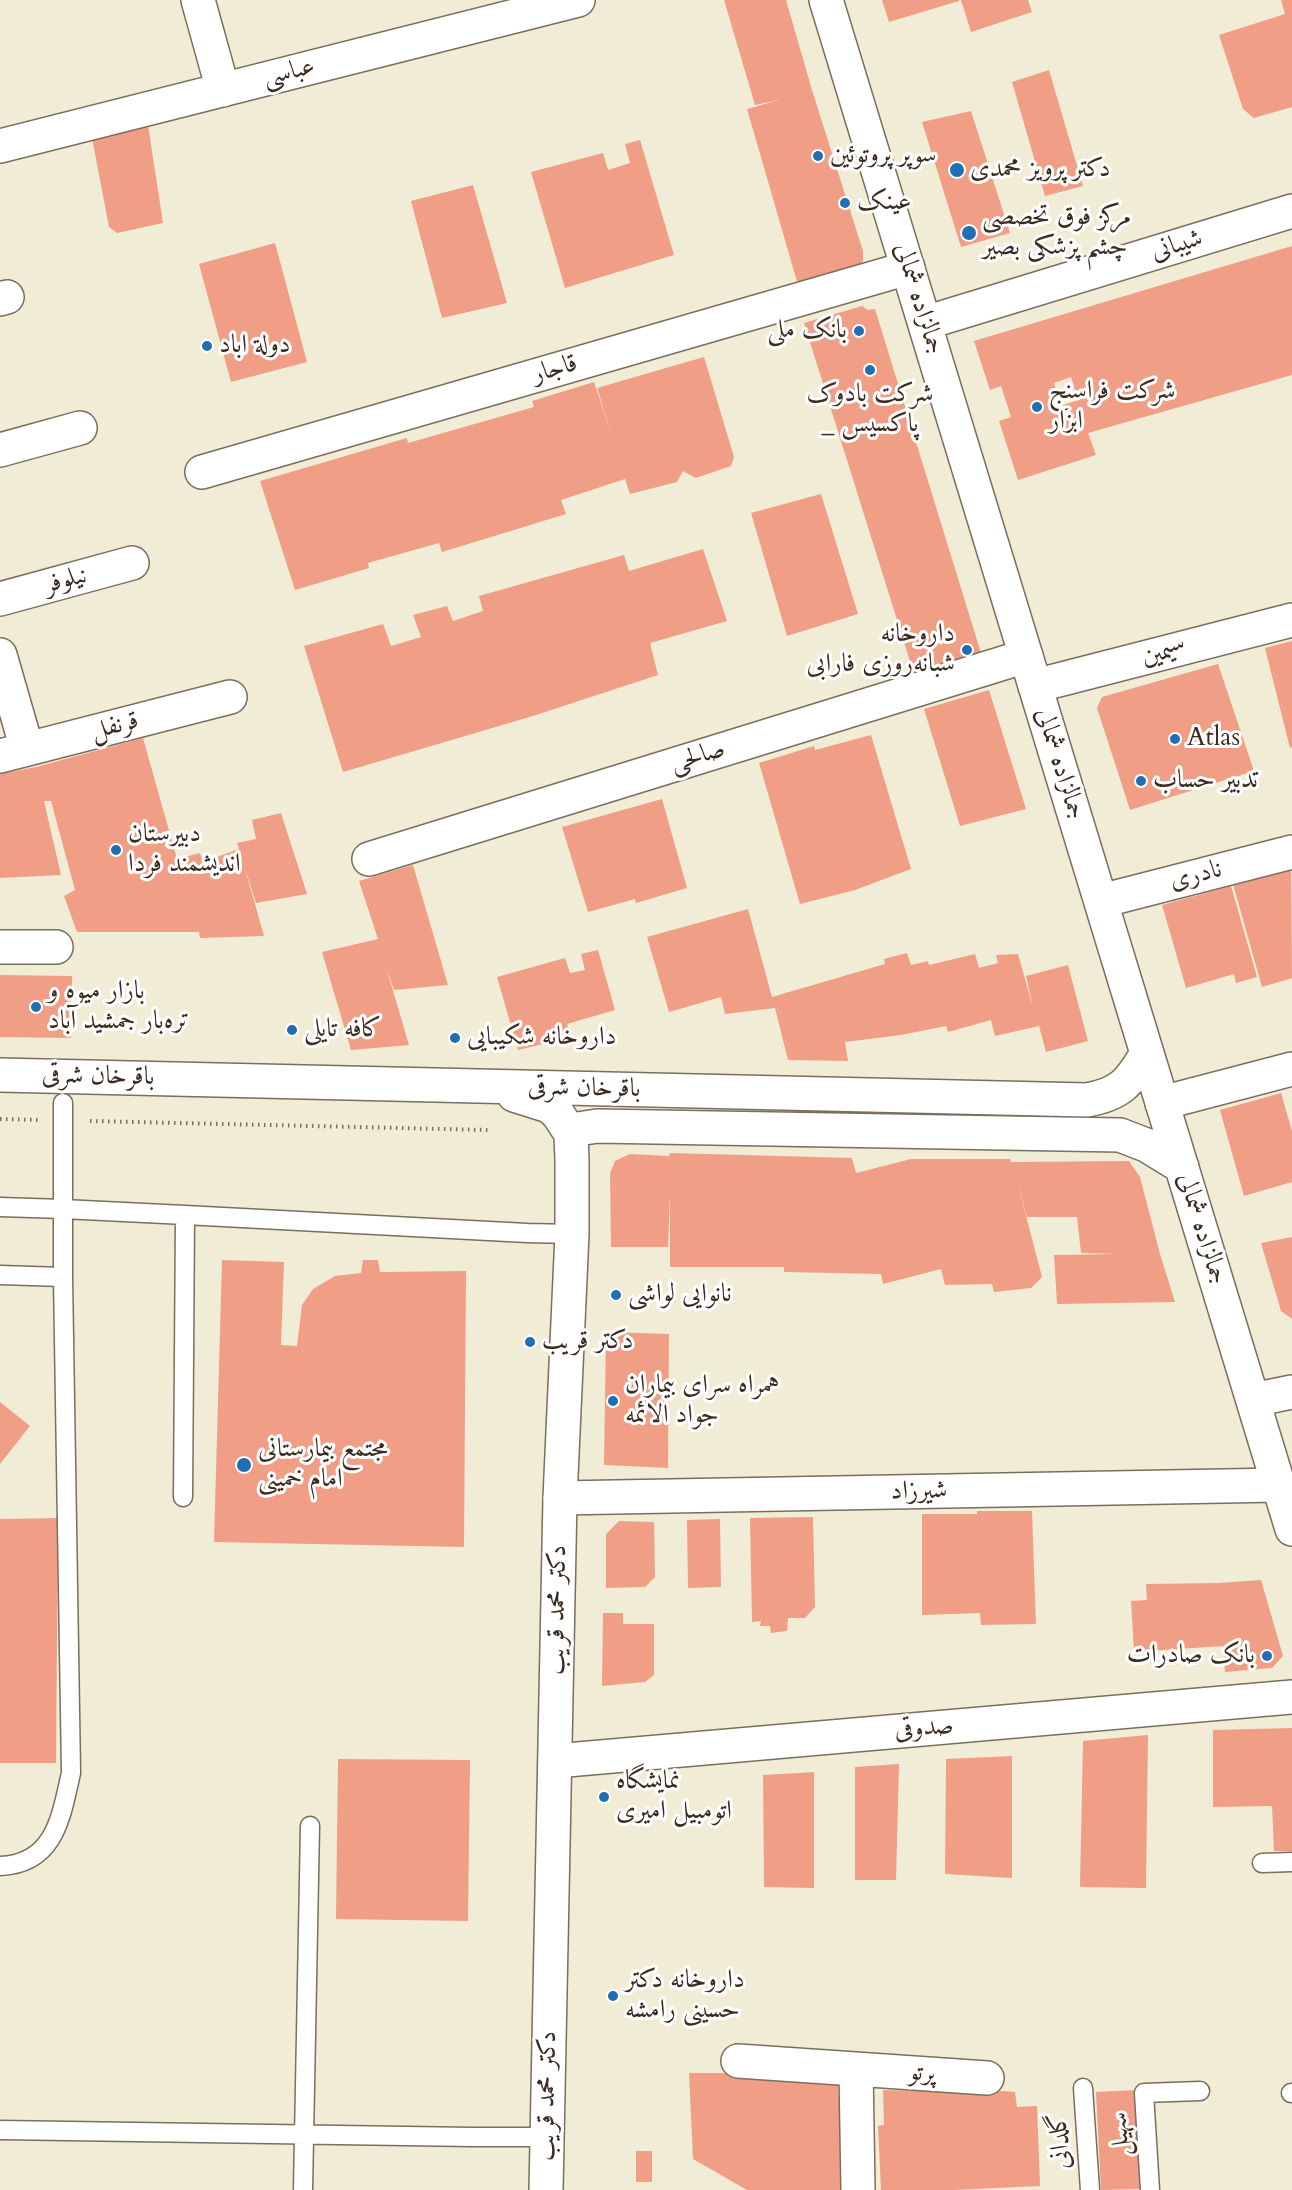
<!DOCTYPE html>
<meta charset="utf-8">
<style>
body{margin:0}
canvas{display:block;background:#f0ecd5}
</style>
<canvas width="1292" height="2190"></canvas>
<script>
const context = document.querySelector('canvas').getContext('2d');
context.lineJoin = 'round';
function paint(path, color) {
  context.fillStyle = color;
  context.fill(path, 'evenodd');
}
function trace(path, color, width, dash) {
  context.strokeStyle = color;
  context.lineWidth = width;
  context.lineCap = dash ? 'butt' : 'round';
  context.setLineDash(dash || []);
  context.stroke(path);
}
function write(font, color, halo, rows, align = 'center') {
  context.font = font + ' Cardo,Amiri,serif';
  context.lineWidth = 6;
  context.setLineDash([]);
  context.textBaseline = 'middle';
  context.strokeStyle = halo;
  context.fillStyle = color;
  for (const [text, x, y, turn = 0] of rows) {
    context.save();
    context.translate(x, y);
    context.rotate((+turn || 0) * Math.PI / 180);
    context.textAlign = isNaN(turn) ? turn : align;
    if (halo) context.strokeText(text, 0, 0);
    context.fillText(text, 0, 0);
    context.restore();
  }
}
paint(new Path2D(`
 M724,0H786L812,90L863,251V261L859,267L798,285L747,109L779,100L755,105Z
 M882,0H959V1L889,22Z
 M961,0H1028L1032,12L971,32Z
 M1281,0H1292V107L1254,118L1243,109L1219,35L1285,14Z
 M1049,70L1083,186L1045,196L1012,82Z
 M971,111L1010,233L961,247L922,122Z
 M148,125L163,223L117,233L109,227L92,138Z
 M640,140L674,255L565,288L531,172L603,153L608,170L630,163L625,144Z
 M473,185L507,303L442,318L411,201Z
 M275,243L307,362L231,382L199,264Z
 M1292,246V375L1088,433L1096,455L1018,480L999,421L1011,417L1001,386L990,390L974,341ZM1071,377L1078,400L1061,406L1054,383Z
 M862,306L868,310L875,309L981,653L914,674L804,323Z
 M704,357L734,457L731,466L696,478L683,471L677,482L630,494L625,479L561,500L566,514L442,552L439,543L368,563L369,568L295,590L260,481L407,438L408,443L534,407L532,401L594,382L611,433L597,388Z
 M821,494L858,614L787,636L751,513Z
 M703,549L727,621L650,643L658,675L533,716L343,772L304,646L383,624L391,646L421,637L413,615L447,606L453,621L483,611L479,596L624,555L629,571Z
 M1292,641V747L1290,748L1265,648Z
 M1218,664L1254,771L1130,810L1097,708L1102,697Z
 M989,690L1026,809L960,826L924,709Z
 M871,735L911,869L855,890L800,904L759,763L814,746L815,750Z
 M143,738L177,859L200,853L203,862L239,849L237,843L256,839L252,820L281,813L307,894L256,903L244,865L264,936L200,938L199,932H77L64,896L75,890L51,801H44L61,875L0,878V774L36,767Z
 M662,799L687,888L636,903L635,899L588,912L562,827Z
 M413,865L448,985L394,990L386,967L409,1045L351,1050L322,952L378,939L359,881Z
 M1291,868L1292,978L1262,987L1233,884Z
 M1231,886L1257,977L1236,983L1234,974L1186,988L1162,905Z
 M748,909L772,997L885,964L884,959L907,953L911,965L928,961L929,965L975,954L979,968L998,963L996,955L1018,954L1033,1007L1026,976L1068,965L1088,1041L1046,1052L1039,1026L995,1036L991,1020L948,1032L946,1026L901,1035L845,1042L848,1061L788,1060L775,1008L725,1014L721,997L669,1012L647,937Z
 M598,950L615,1010L567,1024L572,1037L518,1050L497,977L565,958L570,973L585,970L581,954Z
 M0,975L72,976L71,1038L0,1037Z
 M1281,1093L1292,1131V1182L1244,1196L1220,1110Z
 M670,1153L852,1158L856,1173L911,1159H1010L1011,1162L1129,1161L1140,1177L1160,1254L1175,1302L1057,1304L1054,1255L1118,1254L1081,1253L1077,1217H1027L1016,1177L1042,1277L1031,1288L994,1292L992,1284L945,1285L941,1269L883,1284L881,1274L784,1272V1267H670V1194L668,1247H611L610,1173L615,1161L630,1154L669,1156Z
 M1292,1237V1319L1281,1311L1261,1243Z
 M222,1260L284,1262L281,1345L297,1346L302,1305L313,1289L335,1276L361,1273L363,1260H378L380,1272L466,1271L464,1547L214,1542Z
 M606,1332L669,1334L668,1468L604,1465Z
 M0,1402L30,1426L0,1464Z
 M977,1511H1032L1036,1624L981,1625L980,1613L922,1615V1514H977Z
 M813,1517L815,1607L805,1618H788L787,1631L771,1633L770,1626H760L761,1621L752,1622L750,1518Z
 M58,1518L56,1763H0V1519Z
 M720,1519L721,1587L688,1588L687,1520Z
 M619,1521L654,1522L655,1577L645,1587L606,1588V1534Z
 M1261,1580L1283,1656L1272,1668L1225,1672L1223,1646L1134,1652L1131,1601L1147,1600L1146,1584L1219,1583Z
 M603,1613H623V1624H654V1675L645,1682L602,1686Z
 M1292,1728V1851H1274L1272,1806L1213,1807V1730Z
 M1148,1735L1146,1888L1080,1887L1083,1741Z
 M1012,1756V1878L945,1874L946,1759Z
 M338,1759L470,1760L468,1921L336,1919Z
 M899,1764L896,1880H855V1767Z
 M814,1772V1888L764,1887L763,1775Z
 M689,2073H725L838,2085L845,2190H747L693,2159Z
 M949,2087L1015,2092L1017,2107L1037,2106L1040,2186L954,2190H881L878,2126L884,2125L883,2090L949,2092Z
 M1136,2090L1141,2189L1101,2190L1096,2092Z
 M636,2151H652V2182H636Z`), '#f09f86');
const lane = new Path2D(`
 M63,1103V1209L185,1215
 M0,1207L63,1209V1277L0,1275
 M183,1497L185,1215L527,1233L572,1234
 M1262,1863L1292,1862
 M0,1866C55,1864 61,1817 71,1773L63,1277
 M1083,2088L1090,2190
 M1291,2093H1292
 M0,2130L473,2137H548
 M303,2190L310,1826
 M1150,2190L1144,2093L1200,2091`);
const street = new Path2D(`
 M198,0L223,90
 M0,146L578,0
 M0,299L7,297
 M925,323L1292,211
 M0,450L80,428
 M202,472L908,268
 M0,599L132,563
 M0,655L27,749
 M1035,686L1292,620
 M0,756L230,697
 M369,859L1026,656
 M1101,901L1292,852
 M0,947H56
 M1162,1103L1292,1069
 M1253,1400L1292,1392
 M560,1498L1279,1485
 M738,2061L987,2078
 M856,2069L858,2190`);
const secondary = new Path2D(`
 M826,0L1292,1529
 M0,1075L1087,1100C1121,1094 1130,1082 1147,1053
 M514,1095L549,1106L558,1114L571,1134L572,1160V1234L560,1498L546,2190
 M571,1134L578,1129L597,1126L1120,1135L1146,1145L1182,1167
 M555,1761L1292,1697`);
trace(lane, '#7a6e5e', 21);
trace(street, '#7a6e5e', 36);
trace(secondary, '#7a6e5e', 36);
trace(new Path2D(`
 M0,1119L38,1120
 M90,1121L488,1130`), '#7a6e5e', 4, [1.5, 4.5]);
trace(lane, '#fff', 18);
trace(street, '#fff', 33);
trace(secondary, '#fff', 33);
for (const [x, y, r, color] of [
 [818,156,6,"#1f6fb2"],
 [957,170,8,"#1f6fb2"],
 [845,203,6,"#1f6fb2"],
 [969,233,8,"#1f6fb2"],
 [859,331,6,"#1f6fb2"],
 [207,346,6,"#1f6fb2"],
 [870,370,6,"#1f6fb2"],
 [1037,407,6,"#1f6fb2"],
 [967,650,6,"#1f6fb2"],
 [1175,739,6,"#1f6fb2"],
 [1141,781,6,"#1f6fb2"],
 [116,850,6,"#1f6fb2"],
 [36,1007,6,"#1f6fb2"],
 [292,1030,6,"#1f6fb2"],
 [455,1038,6,"#1f6fb2"],
 [616,1295,6,"#1f6fb2"],
 [530,1342,6,"#1f6fb2"],
 [613,1401,6,"#1f6fb2"],
 [244,1465,8,"#1f6fb2"],
 [1267,1656,6,"#1f6fb2"],
 [604,1797,6,"#1f6fb2"],
 [613,1996,6,"#1f6fb2"]
]) {
  const dot = new Path2D();
  dot.arc(x, y, r, 0, 2 * Math.PI);
  context.fillStyle = color;
  context.fill(dot);
  trace(dot, '#fff', 2);
}
write('26px', '#3b2a1e', '#fff', [
 ["عباسی",289,73,-14],
 ["شیبانی",1177,246,-17],
 ["جمالزاده شمالی",918,299,73],
 ["قاجار",555,370,-16],
 ["نیلوفر",66,581,-15],
 ["سیمین",1164,653,-14],
 ["قرنفل",115,727,-14],
 ["صالحی",698,757,-17],
 ["جمالزاده شمالی",1059,764,73],
 ["نادری",1196,876,-14],
 ["باقرخان شرقی",98,1077,1],
 ["باقرخان شرقی",584,1089,1],
 ["جمالزاده شمالی",1201,1229,73],
 ["شیرزاد",919,1492,-1],
 ["دکتر محمد قریب",558,1610,-89],
 ["صدوقی",924,1729,-5],
 ["پرتو",922,2074,4],
 ["دکتر محمد قریب",548,2096,-89],
 ["سهیل",1121,2134,-94],
 ["گلدانی",1061,2141,-94]
]);
write('26px', '#3b2a1e', '#fff', [
 ["سوپر پروتوئین",830,156],
 ["دکتر پرویز محمدی",970,170],
 ["عینک",857,203],
 ["مرکز فوق تخصصی",982,218],
 ["چشم پزشکی بصیر",982,248],
 ["بانک ملی",847,331,"right"],
 ["دولة اباد",219,346],
 ["شرکت فراسنج",1049,392],
 ["ابزار",1049,422],
 ["شرکت بادوک",870,395,"center"],
 ["_ پاکسیس",870,425,"center"],
 ["داروخانه",955,635,"right"],
 ["شبانه‌روزی فارابی",955,665,"right"],
 ["Atlas",1187,739],
 ["تدبیر حساب",1153,781],
 ["دبیرستان",128,835],
 ["اندیشمند فردا",128,865],
 ["بازار میوه و",48,992],
 ["تره‌بار جمشید آباد",48,1022],
 ["کافه تایلی",304,1030],
 ["داروخانه شکیبایی",467,1038],
 ["نانوایی لواشی",628,1295],
 ["دکتر قریب",542,1342],
 ["همراه سرای بیماران",625,1386],
 ["جواد الائمه",625,1416],
 ["مجتمع بیمارستانی",258,1450],
 ["امام خمینی",258,1480],
 ["بانک صادرات",1255,1656,"right"],
 ["نمایشگاه",616,1782],
 ["اتومبیل امیری",616,1812],
 ["داروخانه دکتر",625,1981],
 ["حسینی رامشه",625,2011]
], 'left');
</script>
